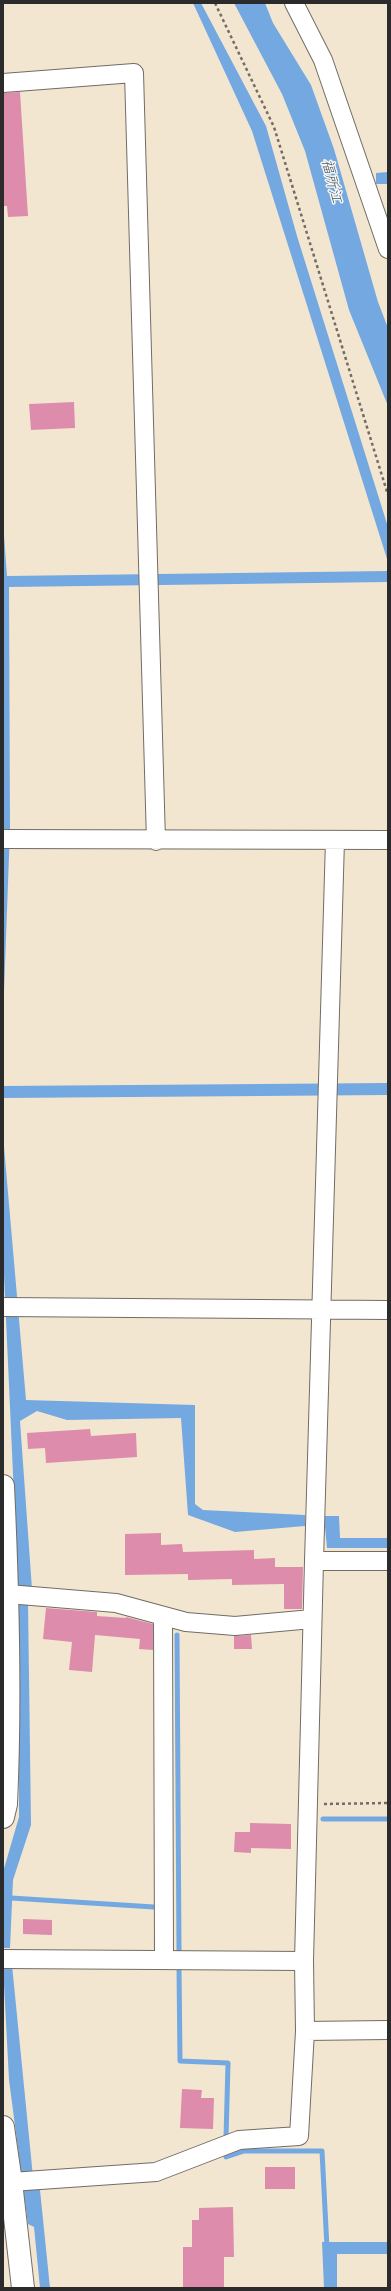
<!DOCTYPE html>
<meta charset="utf-8">
<style>
body{margin:0}
#map{position:relative;width:391px;height:2291px;overflow:hidden;background:#f2e6d1;font-family:Sriracha,sans-serif}
canvas{display:block}
.frame{position:absolute;inset:0;border:4px solid #2b2b2b;pointer-events:none}
</style>
<div id="map">
<canvas width="391" height="2291"></canvas>
<div class="frame"></div>
</div>
<script>
const context = document.querySelector('canvas').getContext('2d');
context.lineJoin = 'round';
function paint(path, color) {
  context.fillStyle = color;
  context.fill(path, 'evenodd');
}
function trace(path, color, width, dash) {
  context.strokeStyle = color;
  context.lineWidth = width;
  context.lineCap = dash ? 'butt' : 'round';
  context.setLineDash(dash || []);
  context.stroke(path);
}
function write(font, color, halo, rows, align = 'center') {
  context.font = font + ' Sriracha,"Klee One",sans-serif';
  context.lineWidth = 3;
  context.setLineDash([]);
  context.textBaseline = 'middle';
  context.strokeStyle = halo;
  context.fillStyle = color;
  for (const [text, x, y, turn = 0] of rows) {
    context.save();
    context.translate(x, y);
    context.rotate((+turn || 0) * Math.PI / 180);
    context.textAlign = isNaN(turn) ? turn : align;
    if (halo) context.strokeText(text, 0, 0);
    context.fillText(text, 0, 0);
    context.restore();
  }
}
paint(new Path2D(`
 M193,3H201L266,126L297,236L388,527V562L252,131Z
 M234,3H265L273,23L311,85L334,149L378,302L388,328V406L349,310L305,151L282,94Z
 M388,172V184H376V173Z
 M3,522L7,576L388,571V582L9,587L10,829L3,1019Z
 M388,1083V1095L3,1098V1086Z
 M3,1135L26,1400L195,1405V1504L203,1510L305,1515V1526L235,1532L188,1515L181,1418L67,1420L37,1411L20,1421L32,1589H22L18,1584L3,1253Z
 M324,1516H339L340,1538H388V1548H327Z
 M28,1602L31,1825L13,1880L10,1948H3V1872L19,1817V1604Z
 M3,1965H12L34,2187L40,2190L50,2288H40L34,2227L28,2224L9,2080Z
 M322,2242H388V2254H337V2288H324Z`), '#74a8e1');
trace(new Path2D(`
 M177,1635L179,1951
 M323,1819H388
 M11,1898L154,1907
 M179,1968L180,2061L228,2063L226,2138
 M226,2157L244,2151H322L327,2248`), '#74a8e1', 5);
paint(new Path2D(`
 M20,92L28,216L8,217L7,206H3V93Z
 M74,402L75,428L31,430L29,404Z
 M90,1429L91,1436L136,1433L137,1457L46,1463L45,1448L28,1449L27,1433Z
 M161,1533V1545L182,1544L183,1552L254,1550V1559L275,1558V1567H303L302,1609H284V1584L232,1585V1579L188,1580V1574L125,1575V1534Z
 M46,1608L97,1612V1616L126,1618V1617L153,1624V1650L139,1649L140,1639L95,1635L92,1672L69,1670L72,1642L43,1639Z
 M251,1635L252,1649H234V1636Z
 M250,1823L291,1824V1849L251,1848V1853L234,1852L235,1832H250Z
 M23,1919L52,1920V1935L23,1934Z
 M182,2089L202,2090L201,2098H214L213,2129L180,2128Z
 M265,2167H295V2189H265Z
 M233,2207L234,2257H224V2288H183V2247H192V2220H199V2208Z`), '#dd8cac');
const street = new Path2D(`
 M294,3L323,60L388,249
 M3,83L134,73L156,841
 M3,839L388,840
 M335,840L314,1561L304,1961L305,2031L388,2030
 M3,1307L388,1310
 M314,1561H388
 M8,1594L116,1603L186,1622L235,1626L312,1619
 M163,1616L164,1959
 M3,1959L304,1961
 M11,2182L156,2172L239,2140L299,2136L305,2031`);
const secondary = new Path2D(`
 M3,1486C8,1592 11,1698 6,1804L3,1817
 M3,2127L11,2182L23,2288`);
trace(street, '#716c65', 20);
trace(secondary, '#716c65', 24);
trace(new Path2D(`
 M215,3L274,127L388,495
 M324,1804L388,1803`), '#716c65', 2.5, [3, 3]);
trace(street, '#fff', 18);
trace(secondary, '#fff', 22);
write('italic 15px', '#45576b', '#f6f6f2', [
 ["福所江",331,181,76]
]);
</script>
